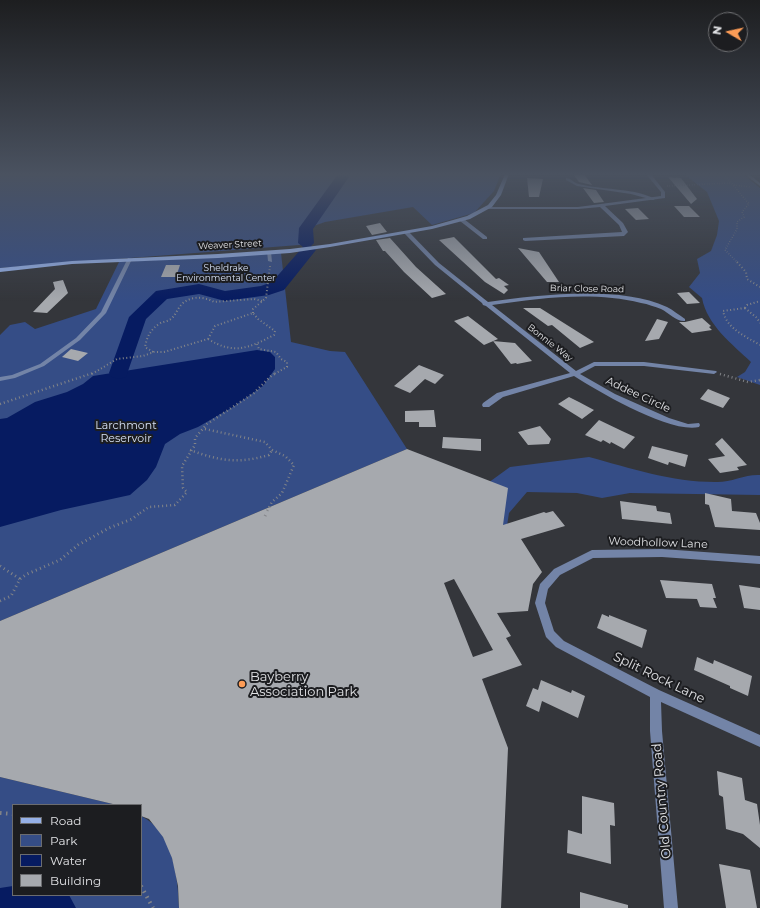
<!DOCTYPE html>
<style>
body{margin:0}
#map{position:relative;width:760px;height:908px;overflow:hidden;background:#34363b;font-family:Montserrat,sans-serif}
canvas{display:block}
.legend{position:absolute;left:12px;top:804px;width:130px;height:92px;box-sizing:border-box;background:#1c1d20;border:1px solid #6b6c6f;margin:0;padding:5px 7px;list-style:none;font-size:12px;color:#e1e2e5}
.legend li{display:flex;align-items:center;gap:8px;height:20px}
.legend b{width:20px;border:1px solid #6b6c6f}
.north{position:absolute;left:708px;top:12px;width:40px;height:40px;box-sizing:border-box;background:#1c1d20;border:1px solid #6b6c6f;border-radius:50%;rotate:279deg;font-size:11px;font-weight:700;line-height:16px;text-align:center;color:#e1e2e5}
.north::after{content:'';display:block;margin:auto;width:14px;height:18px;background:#fd9c56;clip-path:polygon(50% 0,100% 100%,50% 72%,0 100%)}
</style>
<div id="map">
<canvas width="760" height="908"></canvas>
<ul class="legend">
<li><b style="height:5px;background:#95b0e7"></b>Road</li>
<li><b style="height:11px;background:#354d86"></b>Park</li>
<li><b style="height:11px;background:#061b61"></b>Water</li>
<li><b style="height:11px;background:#a6a9ae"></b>Building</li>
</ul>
<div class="north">N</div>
</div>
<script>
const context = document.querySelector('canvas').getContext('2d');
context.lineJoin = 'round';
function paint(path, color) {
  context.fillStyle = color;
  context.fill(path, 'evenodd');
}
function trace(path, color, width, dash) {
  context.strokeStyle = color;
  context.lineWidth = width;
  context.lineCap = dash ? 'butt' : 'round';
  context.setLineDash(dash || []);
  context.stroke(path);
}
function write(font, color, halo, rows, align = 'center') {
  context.font = font + ' Montserrat,sans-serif';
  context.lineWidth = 4;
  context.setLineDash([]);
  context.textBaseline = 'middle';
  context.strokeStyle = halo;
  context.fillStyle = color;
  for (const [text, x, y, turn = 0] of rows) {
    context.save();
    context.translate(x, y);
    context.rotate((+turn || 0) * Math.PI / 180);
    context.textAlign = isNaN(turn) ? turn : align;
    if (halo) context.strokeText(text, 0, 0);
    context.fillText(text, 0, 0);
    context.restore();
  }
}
paint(new Path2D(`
 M0,174H501L494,191L474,213L432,225L413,207L325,222L311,227L312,244L0,268Z
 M684,174H743L760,188V385L737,377L745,372L751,362C732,344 707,325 702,298L689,287L700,273L697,259L711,251L717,235L719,221L707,192Z
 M281,253L291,342L330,351L345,352L407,449L0,621V335L10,325L25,322L35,329L96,309L119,262Z
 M589,457C630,468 672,482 715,482C730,483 745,474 760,475V495L630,493L602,498L577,493L527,492L509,513L506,532L470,496L510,467Z
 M0,777L117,805H13V895H141V816C173,831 178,877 179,908H0Z`), '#354d86');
paint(new Path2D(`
 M257,350L270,352L275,357V369L263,386L233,407L198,427L180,434L165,444L156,467L147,480L130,495L61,510L0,527V419L7,418L35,402L67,392L83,384L93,376Z
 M13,886V895H69L76,908H0V888Z`), '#061b61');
paint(new Path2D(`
 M338,174H351L313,229L314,243L311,246L316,250L284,290L269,295L225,301L199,294L167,299L146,319L126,377L119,379L112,377L109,373L129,317L156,291L199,284L225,291L261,286L272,282L303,247L298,243L299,228Z`), '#061b61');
paint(new Path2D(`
 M573,174H584L592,185L579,182Z
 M668,177L681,178L697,199L691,204Z
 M527,178L543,179L539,197H529Z
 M583,188L596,190L604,202L594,203Z
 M674,206H689L700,217H684Z
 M638,208L649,219L636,220L625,209Z
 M380,223L387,232L372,235L366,226Z
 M454,237L496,279L499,278L509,285L504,286L508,290L504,294L485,282L439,240Z
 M390,238L416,267L446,294L432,298L404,272L385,251H383L376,240Z
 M518,248L539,252L559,282H547Z
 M166,265H180L176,277H161Z
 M63,280L68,293L47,313L33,312L55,289L53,282Z
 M689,292L700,303L687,304L677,293Z
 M523,308H540L594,342L580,348L552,325L548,326Z
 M468,316L498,339L484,345L454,321Z
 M702,318L711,326L709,327L712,330L692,333L679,322H685Z
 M657,319L668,322L659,339L645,341Z
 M493,341L515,343L532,361L517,364L516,363L511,364Z
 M71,349L88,353L78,361L62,357Z
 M419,365L444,375L435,384L425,379L410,393L394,386Z
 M708,389L730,398L723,408L700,399Z
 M569,397L579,402L594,410L582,419L558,404Z
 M434,410L436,427H419V422H405V411Z
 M599,420L622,431L635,437L624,449L611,442L610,444L603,440L601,442L585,435Z
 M540,426L551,439L549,444L528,445L518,432Z
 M443,437L481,439V451L442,448Z
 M722,438L747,465L737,467L739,470L720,473L708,459L725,456L715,444Z
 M652,446L688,455L685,467L669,462L668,465L648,458Z
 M407,449L508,488L503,525L544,512L546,513L553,511L565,526L521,539L542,572L533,584L528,611L497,613L511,636L506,638L522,665L482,679L508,748L501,908H179L178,886L172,858L163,837L149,819L141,816V805H117L0,777V621ZM454,579L493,650L473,657L444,583Z
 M705,493L731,499L732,511L756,513L760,523V530L715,527L709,505L705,504Z
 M620,501L656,506L657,511L670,513L672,524L622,519Z
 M660,580L712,584L716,598H713L717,608L700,607L697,599L666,598Z
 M739,585L760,588V610L744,608Z
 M602,614L609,617V615L647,630L642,648L597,628Z
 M697,657L713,664L714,660L752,676L748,696L730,688V686L694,670Z
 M541,680L571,693L572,690L585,696L578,718L542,701L539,712L526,706L533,688L538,690Z
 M717,771L742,778L745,800L757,804L760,825V848L743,834L726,829L723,797L719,795Z
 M582,796L614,803L615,826L610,825L611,864L567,853L568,830L582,834Z
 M719,864L750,870L757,908H726Z
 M580,892L628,905V908H580Z`), '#a6a9ae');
trace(new Path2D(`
 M724,174L749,204L742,212L744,217L737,222V229L725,250L738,263
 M734,185L751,187
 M667,186L730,183`), '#828488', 1.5, [0.5, 2]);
trace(new Path2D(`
 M737,262L746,272L747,279L760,287
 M745,308L723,311C727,329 745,336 760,345
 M745,308L757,318L760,323
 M745,308L747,305L760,301
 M253,313V309L266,298L270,266
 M208,339C234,355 249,348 274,335L275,331L258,319L253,313
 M208,339L215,326L253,313
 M257,344L259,349L276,352L281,359L287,362V367L274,374
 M153,352L145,347C147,337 150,330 159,324C163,321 167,322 171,319C176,315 177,309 182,304C190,296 204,296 214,302L254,299L262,301
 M92,374L117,359L143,356L154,352H164L208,339`), '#828488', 2, [1, 2.5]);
trace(new Path2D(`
 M720,374L748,382L760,380
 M0,404L93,373
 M205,429L265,442L272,450L285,456L294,465L282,493L272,502L266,513
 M190,450C220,461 238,464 269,455L272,450
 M140,513L149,507L175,505L187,492L183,488L182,466L195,445V438L207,424L254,393L272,375L277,373`), '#828488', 2.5, [1, 3]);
trace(new Path2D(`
 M265,516L267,512
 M0,566L20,579
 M0,601L11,596L20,579L27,574L60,560L78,545L109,528L132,519L141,512`), '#828488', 3, [1, 3.5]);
trace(new Path2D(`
 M0,813L13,814
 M141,886L153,908`), '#828488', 4, [1.5, 4.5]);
paint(new Path2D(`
 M566,178C571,178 574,183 579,184C602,190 635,188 655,199L653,200L631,194L577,186L566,180Z
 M267,251L271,252L272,262L268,261Z
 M128,258L132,259L106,313L80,340L44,366L15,378L0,381V377L12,375L40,364L76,338L101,312Z`), '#7384a7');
paint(new Path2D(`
 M646,174H651L665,192V198L605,206L623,223L628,232L624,236L525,241L523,240V238L622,232L619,225L600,207L578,209H487L485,208L487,207H578L661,196V192Z
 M744,174H749L760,183V186Z
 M460,219H464L487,237V239H483L460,221Z
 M404,231H408L439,263L488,302C539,295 619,285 667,307C673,310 679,315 685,319V321C677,322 669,313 661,309C655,307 648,304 641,303C593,291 540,298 492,305L576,371L594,362H644L716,371L717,372L714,374L644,366H595L580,374L615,394L669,418L688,424L699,423L700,425L699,427C671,434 599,392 574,376L503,397L489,407H483L482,405L483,403L497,393L570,373L486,306L483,305L482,303L435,265L404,233Z
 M662,549L760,556V564L662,557L593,558L560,575L548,589L545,603L554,631L564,641L659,690L760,735V747L661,702L662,731L678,908H664L650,731V697L556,647L546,637L535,603L540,584L554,569L592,550Z`), '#7384a7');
paint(new Path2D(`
 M505,174H509L501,195L492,207L470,219L432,229L330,247L290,253L218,258L72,264L0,272V268L72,261L218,254L290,249L330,244L432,226L467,216L488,205L496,195Z`), '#95b0e7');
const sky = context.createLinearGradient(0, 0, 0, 301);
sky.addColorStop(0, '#1d1e20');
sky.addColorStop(0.58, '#4a5260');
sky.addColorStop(1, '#4a526000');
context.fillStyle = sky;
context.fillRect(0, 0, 760, 301);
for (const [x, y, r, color] of [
 [242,684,4,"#fd9c56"]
]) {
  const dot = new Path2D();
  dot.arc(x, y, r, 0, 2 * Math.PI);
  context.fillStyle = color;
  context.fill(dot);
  trace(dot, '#1c1d20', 1.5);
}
write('9px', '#e1e2e5', '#1c1d20', [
 ["Weaver Street",230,245,-3],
 ["Briar Close Road",587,289,1],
 ["Bonnie Way",550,343,38]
]);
write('9px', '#d6e0f5', '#1c1d20', [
 ["Sheldrake",226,268],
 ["Environmental Center",226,278]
]);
write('11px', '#e1e2e5', '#1c1d20', [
 ["Addee Circle",638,395,25],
 ["Woodhollow Lane",658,543,2]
]);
write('11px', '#d6e0f5', '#1c1d20', [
 ["Larchmont",126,426],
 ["Reservoir",126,439]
]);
write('13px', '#e1e2e5', '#1c1d20', [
 ["Bayberry",250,677],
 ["Association Park",250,692]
], 'left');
write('13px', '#e1e2e5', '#1c1d20', [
 ["Split Rock Lane",659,678,26],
 ["Old Country Road",662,801,-95]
]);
</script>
